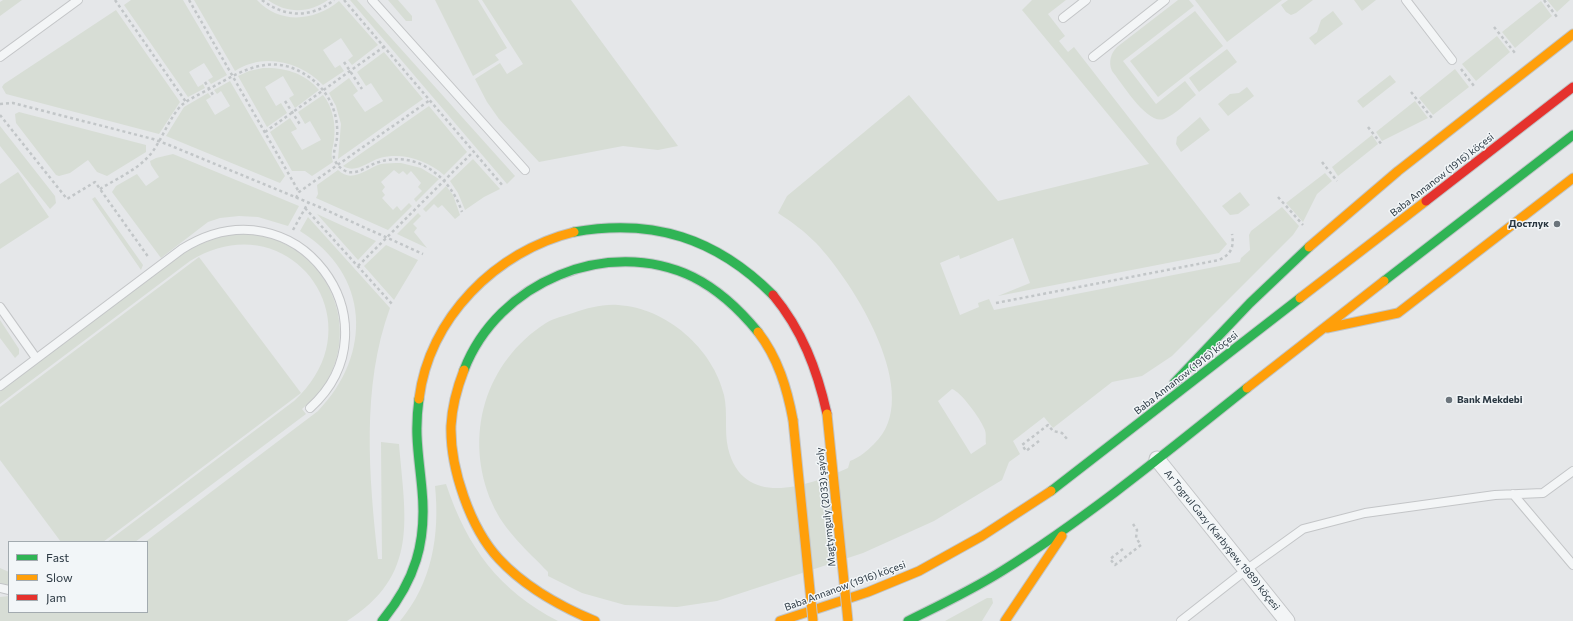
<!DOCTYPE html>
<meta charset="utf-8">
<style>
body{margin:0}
#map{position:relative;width:1573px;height:621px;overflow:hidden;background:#e5e7e9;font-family:Commissioner,sans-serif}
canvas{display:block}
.legend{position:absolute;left:8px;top:541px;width:140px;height:72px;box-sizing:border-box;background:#f2f6f8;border:1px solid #a2aaaf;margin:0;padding:5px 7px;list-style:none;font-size:12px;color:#2b3842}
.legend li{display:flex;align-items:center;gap:8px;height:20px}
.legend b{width:20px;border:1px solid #a2aaaf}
</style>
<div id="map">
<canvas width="1573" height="621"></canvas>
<ul class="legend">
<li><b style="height:5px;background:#30b455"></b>Fast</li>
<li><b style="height:5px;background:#ff9f0a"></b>Slow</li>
<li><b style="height:5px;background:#e5322d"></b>Jam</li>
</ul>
</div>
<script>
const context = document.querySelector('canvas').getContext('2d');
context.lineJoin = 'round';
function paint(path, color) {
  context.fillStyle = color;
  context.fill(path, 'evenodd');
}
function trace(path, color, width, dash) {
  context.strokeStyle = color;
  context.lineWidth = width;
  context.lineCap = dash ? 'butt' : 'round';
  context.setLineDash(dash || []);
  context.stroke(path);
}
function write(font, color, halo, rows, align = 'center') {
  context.font = font + ' Commissioner,sans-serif';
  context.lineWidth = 3;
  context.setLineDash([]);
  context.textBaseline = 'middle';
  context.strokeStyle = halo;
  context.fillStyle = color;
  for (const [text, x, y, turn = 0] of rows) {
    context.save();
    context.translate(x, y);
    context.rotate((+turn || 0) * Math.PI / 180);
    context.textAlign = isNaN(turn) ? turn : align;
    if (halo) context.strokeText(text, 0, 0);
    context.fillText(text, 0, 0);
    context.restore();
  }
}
paint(new Path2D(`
 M3,0H22L0,16V2Z
 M131,0H183L227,75L211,84L208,80L213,77L204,63L189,72L198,87L203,84L205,88L188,97L124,5Z
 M194,0H257C280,25 315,21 339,1L378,45L352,65L348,60L353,56L341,38L323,50L335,68L340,65L344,71L323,85C301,62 264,52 235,71Z
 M268,0H328C310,13 287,14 268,0Z
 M350,0H357L515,176L507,184Z
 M388,0H398L412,16V21H406Z
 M435,0H478L507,48L495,55L499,60L473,76Z
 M482,0H571L678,146L658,150L623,146L539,162L499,119L487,102L475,79L500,63L507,74L523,64Z
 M1032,0H1066L1048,14L1065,36L1059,41L1068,52L1074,47L1227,244L1219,253L998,296L1030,283L1013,238L960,259L959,255L940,263L960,315L979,307L978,303L989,299L994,310L1240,262L1241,258L1250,250L1249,235L1251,231L1282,207L1299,226L1293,235L1172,356L1142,376L1112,382L1053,428L1044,417L1013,441L1020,454L1009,462L1002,480L934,521L863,553L717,601L677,607L625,605L582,593L548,576V572C527,550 504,531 492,503C463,436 485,362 546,323C554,318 564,316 573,313C588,308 602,304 618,305C667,308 713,349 724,395C728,413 724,431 728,448C743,510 808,486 848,468L850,461C860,457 866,452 874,444C926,396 853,282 816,243C804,231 792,222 778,213L787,196L909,95L998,201L1149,164L1022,10ZM952,389C961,392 980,418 984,428C987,433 985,439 986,444L971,454L938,401Z
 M1178,0H1189L1194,6L1123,61L1156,104L1185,81L1196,95C1187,102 1175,115 1164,119C1147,125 1122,83 1112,71C1108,62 1111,53 1117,47Z
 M1195,0H1282L1227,42Z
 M1288,0H1313L1296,13L1291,15L1286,12L1281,5Z
 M1354,0H1376L1362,11Z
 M1547,0H1570L1557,12Z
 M1541,1L1552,16L1515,48L1502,32Z
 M116,10L180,102L159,134L6,94L2,87L4,84Z
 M1195,11L1223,46L1158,97L1130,61Z
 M1333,11L1343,24L1315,45L1309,38L1317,32L1321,20Z
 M1497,36L1510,52L1476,81L1462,64Z
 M1227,49L1237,62L1199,92L1189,78Z
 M384,52L423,99L338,159L341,124L336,106L329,93L349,78L358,91L353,95L365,112L383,101L371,83L366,86L357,72Z
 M263,68C284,67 305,73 319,90L295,108L289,98L294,95L283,76L265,87L276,106L281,103L287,113L267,127L238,76L249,71Z
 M1455,69L1469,87L1433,115L1419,98Z
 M1390,75L1396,82L1363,108L1357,101Z
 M230,81L285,176L280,183L166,136L184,107L208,93L211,97L206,100L215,115L230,106L221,91L217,94L214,90Z
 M1247,87L1254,96L1228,116L1218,104L1230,94L1239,93Z
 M323,95C333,107 336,125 334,140C333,148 330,154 333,162L312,176L305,171H292L270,132L290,118L297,129L291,132L302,150L321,140L310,121L305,124L298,112Z
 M1415,101L1428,118L1382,141L1376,132Z
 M429,106L467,152L444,175C427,160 402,152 380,158C367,162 356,174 343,166Z
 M19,112L146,145V152L107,176L97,172L88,160L70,173L59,176L56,175L16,123L15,114Z
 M1200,117L1210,130L1181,152L1176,144L1177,137Z
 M0,126L55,196L56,203L50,209L0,146Z
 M1372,135L1378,144L1338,176L1332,167Z
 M173,154L299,206L288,226L258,217L239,216L220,218L208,222L161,258L112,192L116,186L137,174L146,186L159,177L151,165L150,161L156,158Z
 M473,159L500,189L484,197L465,210L458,193L450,181Z
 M401,163L421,168L439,179L416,202L414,199L422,191L418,187L421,183L411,171L407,175L403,171L399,174L394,170L381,182L385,187L382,191L385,195L382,198L393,210L397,206L401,211L409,203L412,206L388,230L316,198L318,194L317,185L338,170C352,184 367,168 381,164C388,163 394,163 401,163Z
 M18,172L49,217L0,249V184Z
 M1325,173L1332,181L1317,194L1303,222L1286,203Z
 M446,186L453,195L460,215L455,219L442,205L438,208L434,204L426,212L423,209Z
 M1240,192L1250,205L1238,214L1230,215L1222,206Z
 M95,197L143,265L141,270L92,199Z
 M418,213L421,216L413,224L417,228L414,232L427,248L397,234Z
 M317,214L376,241L358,260Z
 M308,217L390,308C361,387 369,477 378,559H382L381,442L399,444C405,518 420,575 347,621H0V597L9,596V612H147V542H145L318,411C373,354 370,274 300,231Z
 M231,234C242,234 254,233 264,236C329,253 361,327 325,385C319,394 310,402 302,409L306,414L135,542H107L294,401C381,322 288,200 190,261L0,404V391L184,253C199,244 213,238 231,234Z
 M386,245L418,260L394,300L364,266Z
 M199,257L301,393L103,542H61L0,460V407Z
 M0,320L19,349V354L15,358L0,338Z
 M446,484C467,547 499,591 558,621H400C432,583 440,535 435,486Z
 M0,568L9,572V586L0,583Z
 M987,598H992L993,603L982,621H945Z`), '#d7ddd5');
const lane = new Path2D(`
 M372,0L525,170
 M1406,0L1452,60
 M1063,18L1086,0
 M0,57L78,0
 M1093,57L1165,0
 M0,307L36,358
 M0,386L182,249C297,177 402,325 310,408
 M1513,494L1573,565
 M0,588L9,590
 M1181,621L1246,570L1303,529L1365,513L1495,495L1543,493L1573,471`);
const street = new Path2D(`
 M1157,459L1287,621`);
const fast = new Path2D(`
 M574,232C653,218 716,238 773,295
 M1384,281L1573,135
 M464,370C498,282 607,236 693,277C719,290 740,310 758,332
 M1174,383L1250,303L1309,247
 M1051,491L1300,298
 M382,621C415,581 427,542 422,490C419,456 414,434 419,399
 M908,621C940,605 972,590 1002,571C1088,517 1167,452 1247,388`);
const slow = new Path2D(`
 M1309,247L1398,171L1573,34
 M1300,298L1426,201
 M1327,328L1398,313L1573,178
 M758,332C778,358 787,388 793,420
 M464,370C457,388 452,407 451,426C450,468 470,528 499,559C525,587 559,606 595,621
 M1247,388L1384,281
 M419,399C429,318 496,251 574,232
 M780,621L868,592L919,571L982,536L1051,491
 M1005,621L1062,536`);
const jam = new Path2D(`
 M1426,201L1573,87
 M773,295C802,330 817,369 827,414`);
trace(lane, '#c3c5c7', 10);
trace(street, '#c3c5c7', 17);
trace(fast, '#c0c4c7', 11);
trace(slow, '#c0c4c7', 11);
trace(jam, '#c0c4c7', 11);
trace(new Path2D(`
 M115,0L186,102
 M189,0L299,192
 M262,0C285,18 312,18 334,0
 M344,0L503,186
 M1544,0L1557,17
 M1494,27L1515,53
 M344,62L362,89
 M1461,69L1474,86
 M205,82L213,95
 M1411,92L1432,118
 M285,101L301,126
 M0,104L13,103L153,139L169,145L317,206L423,254
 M0,115L67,199L95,182L149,258
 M1368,127L1382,145
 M265,132L385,46
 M1322,162L1337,181
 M100,189C116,179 135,171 148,157C161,144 169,116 183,104C191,98 202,93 211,88C244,69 274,52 309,77C328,90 339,113 337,137C337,143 333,151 334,158C336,165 342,170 348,172C360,174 368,165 379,162C418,150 451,178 462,212
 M1278,197L1303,225
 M296,198L299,192L430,100
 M305,208L392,304
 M293,230L308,203
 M358,266L473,152
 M996,303L1219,260C1232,254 1234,246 1232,234
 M1039,441L1026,451L1022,445L1048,425L1053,431L1062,433L1067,439
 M1123,549L1110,559L1115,565L1141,545L1136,538L1137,530L1133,524`), '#c2c6c8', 2.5, [3, 3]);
trace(lane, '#f3f5f6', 8);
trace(street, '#f3f5f6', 15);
trace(fast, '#30b455', 9);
trace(slow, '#ff9f0a', 9);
trace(jam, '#e5322d', 9);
const slowBridge = new Path2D(`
 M827,414L848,621
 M793,420L813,621`);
trace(slowBridge, '#c3c5c7', 11, []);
trace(slowBridge, '#ff9f0a', 9);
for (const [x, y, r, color] of [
 [1557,224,4,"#6c757c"],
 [1449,400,4,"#6c757c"]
]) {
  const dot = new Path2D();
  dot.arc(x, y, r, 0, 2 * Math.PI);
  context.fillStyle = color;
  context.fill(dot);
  trace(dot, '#f2f6f8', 1.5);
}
write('10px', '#2b3842', '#f2f6f8', [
 ["Baba Annanow (1916) köçesi",1442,175,-38],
 ["Baba Annanow (1916) köçesi",1186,373,-38],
 ["Magtymguly (2033) şaýoly",826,507,-96],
 ["Ar Togrul Gazy (Karbyşew, 1989) köçesi",1222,540,51],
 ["Baba Annanow (1916) köçesi",845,586,-20]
]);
write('bold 10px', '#2b3842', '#f2f6f8', [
 ["Достлук",1549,224],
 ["Bank Mekdebi",1457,400,"left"]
], 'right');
</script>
